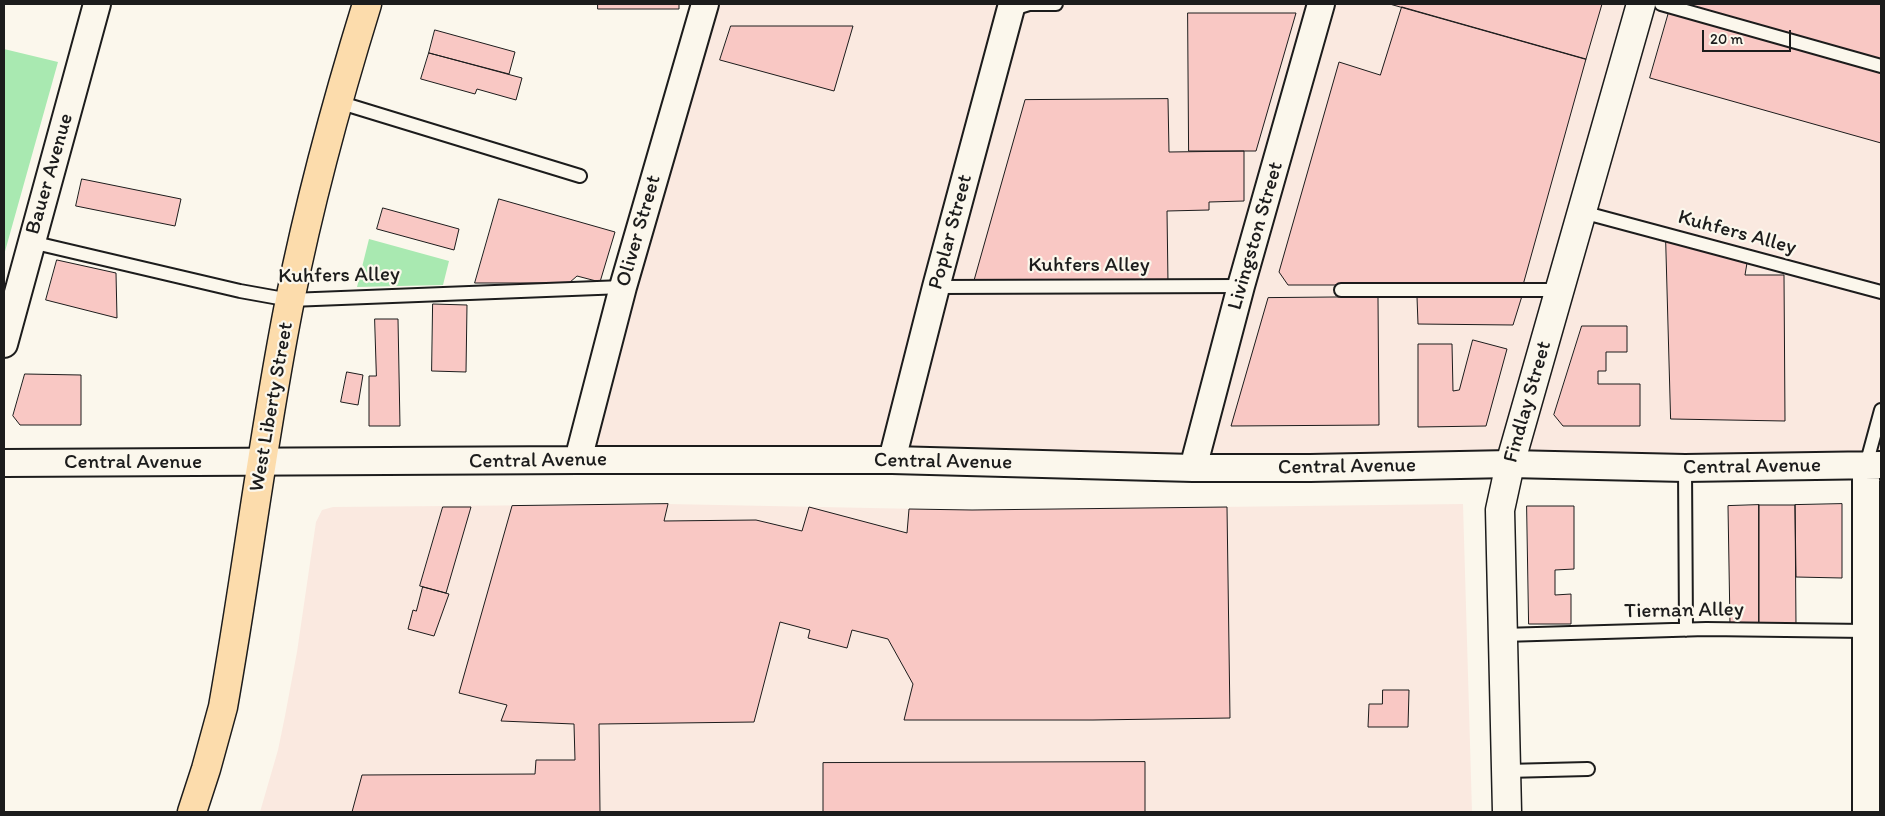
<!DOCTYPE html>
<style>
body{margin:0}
#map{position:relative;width:1885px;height:816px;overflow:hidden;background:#fbf7ec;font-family:Itim,sans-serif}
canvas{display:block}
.frame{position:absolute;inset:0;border:5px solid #1c1c1c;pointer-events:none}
.scale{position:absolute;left:1702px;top:30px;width:89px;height:22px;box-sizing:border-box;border:2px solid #1c1c1c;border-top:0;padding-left:6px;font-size:15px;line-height:18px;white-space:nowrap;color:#1c1c1c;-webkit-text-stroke:4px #fbf7ec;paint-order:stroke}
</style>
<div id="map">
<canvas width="1885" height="816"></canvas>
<div class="frame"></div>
<div class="scale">20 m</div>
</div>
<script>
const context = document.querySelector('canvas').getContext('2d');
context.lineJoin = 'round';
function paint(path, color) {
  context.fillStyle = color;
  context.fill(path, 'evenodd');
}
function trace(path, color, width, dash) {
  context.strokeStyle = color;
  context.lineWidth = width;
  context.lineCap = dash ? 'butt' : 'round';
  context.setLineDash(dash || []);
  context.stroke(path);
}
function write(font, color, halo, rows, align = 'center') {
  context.font = font + ' Itim,sans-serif';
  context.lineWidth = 4.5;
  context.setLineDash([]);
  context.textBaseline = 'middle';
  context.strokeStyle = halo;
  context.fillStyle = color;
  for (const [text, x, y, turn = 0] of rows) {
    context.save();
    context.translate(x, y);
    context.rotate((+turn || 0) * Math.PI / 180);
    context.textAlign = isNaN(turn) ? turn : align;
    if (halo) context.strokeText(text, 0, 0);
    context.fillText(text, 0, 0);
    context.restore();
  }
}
paint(new Path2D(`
 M705,4H1881V812H1866V466L578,460Z
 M668,504L972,510L1463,504L1472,812H260L278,750L285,716L297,652L316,522L322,510L333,507Z`), '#fae9e0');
paint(new Path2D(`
 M4,49L58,62L4,255Z
 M369,239L449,261L443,285L357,287Z`), '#a9e9b1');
const building = new Path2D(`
 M598,4H679V9H598Z
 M1390,4H1602L1586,59Z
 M1677,4H1881V60Z
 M1402,7L1586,59L1523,285H1288L1279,272L1339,62L1380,75Z
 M1669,12L1881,71V143L1650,78Z
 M1188,13H1296L1256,151H1189Z
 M731,26H853L834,91L720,60Z
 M435,30L515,52L509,74L429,53Z
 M429,53L522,78L516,100L477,89L475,94L421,79Z
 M1168,99L1169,152L1244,151V201L1209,202V210L1167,211L1168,283L973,284L1025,100Z
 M82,179L181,199L175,226L76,206Z
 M499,199L615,232L600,282L577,276L569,283H475Z
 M383,208L459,229L454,250L377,229Z
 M1666,239L1747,263L1745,275H1784L1785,421L1671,419Z
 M57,260L116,273L117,318L46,300Z
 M1522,296L1513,325L1418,324L1417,297Z
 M1378,297L1379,425L1231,426L1268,298Z
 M433,304L467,305L466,372L432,371Z
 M375,319H398L400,426H369V376H376Z
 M1582,326H1627V352H1606V371H1598V384H1640V426H1563L1554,415Z
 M1473,340L1507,349L1486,426L1418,427V344H1452L1453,391L1459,390Z
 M347,372L363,375L358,405L341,402Z
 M25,374L81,375V425H20L13,416Z
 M668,504L664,521L756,520L802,531L809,507L907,533L909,509L972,510L1227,507L1230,718L1093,720H904L913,684L888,639L852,630L847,648L808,638L810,630L780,622L754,722L599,724L600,812H352L362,775L535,774L536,760H575L574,724L501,721L507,705L459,693L512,506Z
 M1842,504V578L1796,577L1795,505Z
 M1759,505V625H1730L1728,506Z
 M1759,505H1795L1796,625H1759Z
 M1527,506H1574V569L1555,570V595L1571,594V624H1529Z
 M443,507H471L446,593L420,586Z
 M423,587L449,594L434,636L408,629L413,610L416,611Z
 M1383,690H1409L1408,727H1368L1369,704H1382Z
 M1145,762V812H823V763Z`);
paint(building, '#f9c8c4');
trace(building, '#1c1c1c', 1);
const service = new Path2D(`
 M1661,4L1881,66
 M1010,10L1029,4H1056
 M338,102L580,176
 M1582,212L1881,292
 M31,242L240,291L290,300L623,287
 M936,287L1241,286
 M1341,290H1560
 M1866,465L1881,410
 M1685,468L1686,630
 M1503,635L1706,629L1866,631
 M1506,771L1588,769`);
const minor = new Path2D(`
 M4,344L97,4
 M578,460L623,287L705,4
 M892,460L936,287L1012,4
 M4,463L578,460H892L1193,468H1310L1510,464L1685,468L1881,465
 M1193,468L1241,286L1321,4
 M1866,812V465`);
const tertiary = new Path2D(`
 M1507,812L1500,510L1510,464L1641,4`);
const primary = new Path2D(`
 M192,812L206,769L223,707C247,572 263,435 290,300C310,200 337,101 367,4`);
trace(service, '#1c1c1c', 16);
trace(minor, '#1c1c1c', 30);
trace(tertiary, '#1c1c1c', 31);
trace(primary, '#1c1c1c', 31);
trace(service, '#fbf7ec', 12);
trace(minor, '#fbf7ec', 26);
trace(tertiary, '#fbf7ec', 28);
trace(primary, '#fcdcac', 28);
write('21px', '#1c1c1c', '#fbf7ec', [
 ["Bauer Avenue",50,174,-74],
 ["Oliver Street",639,231,-74],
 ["Poplar Street",951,232,-75],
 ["Kuhfers Alley",1737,233,15],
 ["Livingston Street",1256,236,-74],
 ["Kuhfers Alley",1089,266],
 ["Kuhfers Alley",339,276,-1],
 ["Findlay Street",1528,402,-74],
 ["West Liberty Street",272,407,-80],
 ["Central Avenue",538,461,-1],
 ["Central Avenue",943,462,1],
 ["Central Avenue",133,463],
 ["Central Avenue",1347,467,-1],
 ["Central Avenue",1752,467,-1],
 ["Tiernan Alley",1684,611,-1]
]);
</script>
